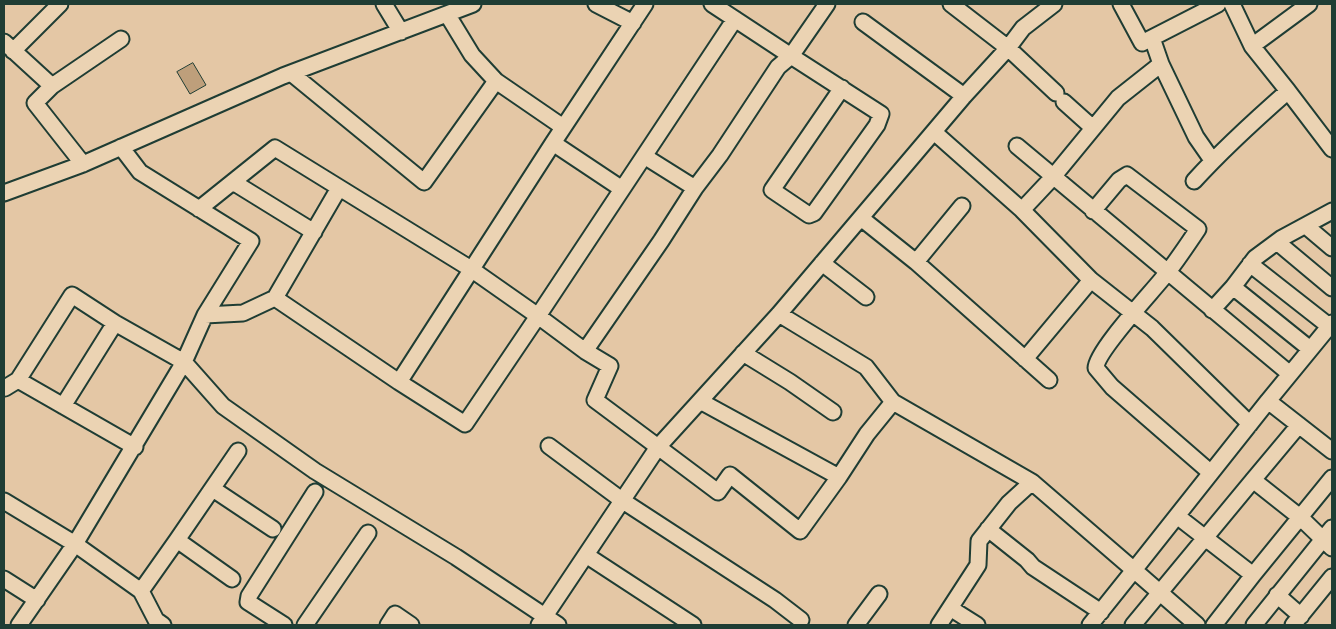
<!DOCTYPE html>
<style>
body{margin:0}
#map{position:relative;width:1336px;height:629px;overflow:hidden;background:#e4c7a5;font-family:"Playpen Sans",sans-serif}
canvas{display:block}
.frame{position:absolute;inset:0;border:5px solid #1f3d34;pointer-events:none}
</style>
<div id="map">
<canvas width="1336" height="629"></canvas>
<div class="frame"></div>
</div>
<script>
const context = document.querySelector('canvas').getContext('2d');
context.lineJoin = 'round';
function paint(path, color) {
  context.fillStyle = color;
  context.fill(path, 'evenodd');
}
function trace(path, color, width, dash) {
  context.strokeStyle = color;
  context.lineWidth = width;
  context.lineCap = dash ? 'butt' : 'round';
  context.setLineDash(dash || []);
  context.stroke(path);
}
const building = new Path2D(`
 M193,63L206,85L190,94L177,72Z`);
paint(building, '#be9f7b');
trace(building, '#1f3d34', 1);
const minor = new Path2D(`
 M384,4L401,32
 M596,4L633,23
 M712,4L791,56L827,4
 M951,4L1008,48L1056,93
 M1054,4L1023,28L1008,48L964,96L779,314L658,447L718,492L730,475L800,531L839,477L867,434L893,402L1032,482L1134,570L1090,625
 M1121,4L1142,43L1218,4
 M1232,4L1252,46L1288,91L1332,149
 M447,14L472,55L496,81L563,127
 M863,22L964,96
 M4,42L52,86
 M1252,46L1309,4
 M13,51L60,4
 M1161,64L1196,137L1212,160
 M291,73L424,182L496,81
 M1064,102L1093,128
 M934,132L1022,210L1053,177L1118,98L1161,64L1152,38
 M553,143L622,189
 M1017,146L1290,374
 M121,147L140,172L251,241L205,315L184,362L75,544L141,591L156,620L163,625
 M644,156L695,188
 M83,164L35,103L52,86L121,39
 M1194,181C1223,149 1255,120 1288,91
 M233,182L314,232
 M4,193L83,164L283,76L473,4
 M199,209L275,148L471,269L538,316L585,351L610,366L595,400L658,447L539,625
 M1022,210L1091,280L1152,328L1250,424
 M1093,211L1119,180L1127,175L1198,229C1188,244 1178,259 1167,273C1154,290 1096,351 1096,368L1112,387L1211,473
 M861,218L916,262L1049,380
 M1306,226L1332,248
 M1277,242L1332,288
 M916,262L962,206
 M822,263L866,297
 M1250,264L1329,326
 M1233,287L1310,349
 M275,298L339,188
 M1212,310L1233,287L1255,258L1282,238L1332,211
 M779,314L866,367L893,402
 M205,315L243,313L275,298L399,382L465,424L538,316L735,19
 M585,351L661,241L695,188L720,155L778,67L791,56L881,114L877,125L814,213L809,215L772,190L842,88
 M743,353L790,382L833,412
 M1025,359L1091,280
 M18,380L135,447
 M399,382L553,143L645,4
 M4,387L5,388L18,380L72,295L115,323L184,362L223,406L315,471L456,557L558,625
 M700,401L839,477
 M1268,401L1332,323
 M63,406L115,323
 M549,446L623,501L775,600L801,620
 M1253,480L1301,518L1332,548
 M213,489L273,529
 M4,501L75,544L19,625
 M1177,516L1253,575
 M988,529L1027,560L1033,567L1101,612
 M177,540L232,579
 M586,555L693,625
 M4,579L37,600
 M141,591L177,540L238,451
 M1277,595L1301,616
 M950,608L977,625
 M284,625L248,602L249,596L315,492
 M305,625L368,533
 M388,625L395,614L411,625
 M856,625L879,594
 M939,625L978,565L979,541L1009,503L1032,482
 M1133,625L1253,480L1299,425
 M1197,625L1134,570L1268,401L1332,451
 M1214,625L1253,575L1332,478
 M1254,625L1332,528
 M1293,625L1332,577`);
trace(minor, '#1f3d34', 19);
trace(minor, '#ebd3b3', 15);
</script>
